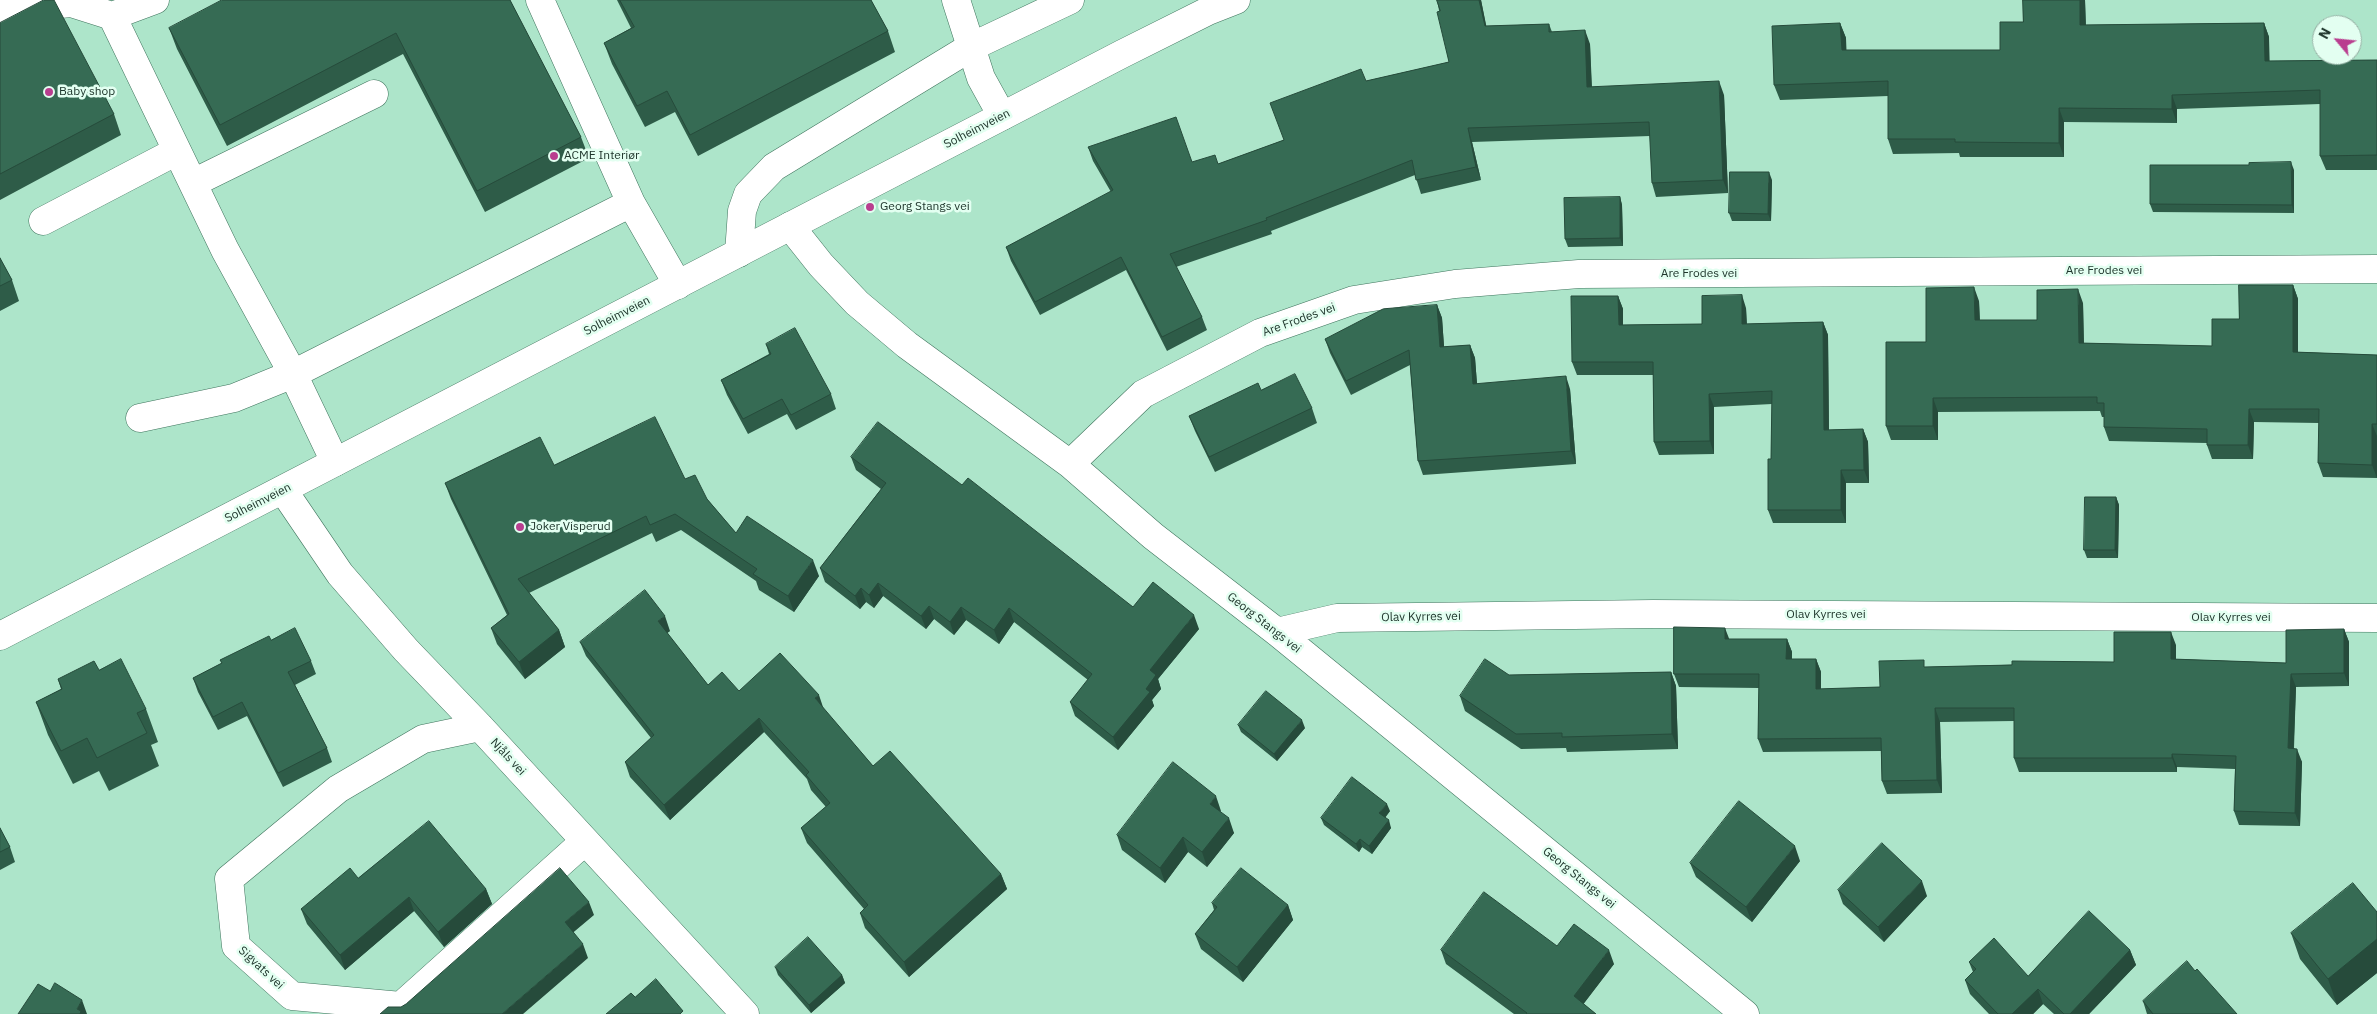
<!DOCTYPE html>
<meta charset="utf-8">
<style>
body{margin:0}
#map{position:relative;width:2377px;height:1014px;overflow:hidden;background:#ade5ca;font-family:"IBM Plex Sans",sans-serif}
canvas{display:block}
.north{position:absolute;left:2312px;top:15px;width:50px;height:50px;box-sizing:border-box;background:#e3fff1;border:1px solid #95afa3;border-radius:50%;rotate:298deg;font-size:14px;font-weight:700;line-height:20px;text-align:center;color:#20372d}
.north::after{content:'';display:block;margin:auto;width:18px;height:22px;background:#b93e8f;clip-path:polygon(50% 0,100% 100%,50% 72%,0 100%)}
</style>
<div id="map">
<canvas width="2377" height="1014"></canvas>
<div class="north">N</div>
</div>
<script>
const context = document.querySelector('canvas').getContext('2d');
context.lineJoin = 'round';
function trace(path, color, width, dash) {
  context.strokeStyle = color;
  context.lineWidth = width;
  context.lineCap = dash ? 'butt' : 'round';
  context.setLineDash(dash || []);
  context.stroke(path);
}
function paint(path, color) {
  context.fillStyle = color;
  context.fill(path, 'evenodd');
}
function write(font, color, halo, rows, align = 'center') {
  context.font = font + ' "IBM Plex Sans",sans-serif';
  context.lineWidth = 5;
  context.setLineDash([]);
  context.textBaseline = 'middle';
  context.strokeStyle = halo;
  context.fillStyle = color;
  for (const [text, x, y, turn = 0] of rows) {
    context.save();
    context.translate(x, y);
    context.rotate((+turn || 0) * Math.PI / 180);
    context.textAlign = isNaN(turn) ? turn : align;
    if (halo) context.strokeText(text, 0, 0);
    context.fillText(text, 0, 0);
    context.restore();
  }
}
const minor = new Path2D(`
 M540,0L631,203L678,285
 M956,0L981,78L1002,116
 M0,13L17,8L71,3L112,16L155,0
 M112,16L225,250L293,374L335,462
 M193,183L374,94
 M43,221L177,151
 M790,226L821,265L857,303L907,345L1070,464L1153,536L1277,632L1745,1014
 M739,253L742,211L748,194L774,167L971,47L1070,0
 M140,418L234,398L293,374L631,203
 M1070,464L1143,394L1260,333L1354,300L1455,284L1579,274L2377,269
 M283,490L340,574L406,650L480,727L745,1014
 M1277,632L1337,618L1653,614L2377,618
 M480,727L423,739L338,789L229,879L236,946L292,996L401,1006L585,841`);
const major = new Path2D(`
 M0,636L1122,54L1208,11L1236,0`);
trace(minor, '#3f745d', 29);
trace(major, '#3f745d', 29);
trace(minor, '#fff', 28);
trace(major, '#fff', 28);
paint(new Path2D(`
 M510,0L581,137L589,158L485,212L403,54L227,146L177,49L169,28Z
 M617,0H871L888,31L895,52L698,156L675,112L645,127L612,64L604,43L631,28Z
 M1437,0H1481L1486,26L1549,24L1552,32L1590,44L1592,87L1724,95L1728,193L1656,197L1652,183L1650,136L1472,142L1481,180L1421,194L1415,175L1271,231L1272,234L1176,267L1202,317L1207,330L1167,351L1126,270L1040,315L1011,261L1006,247L1111,192L1093,161L1088,147L1192,162L1218,164L1284,140L1366,81L1449,62Z
 M2085,0L2086,25L2264,23L2269,37V61L2377,60V170H2326L2320,156V104L2177,109V123L2064,122V157H1960L1959,153L1893,154L1888,139V96L1780,100L1774,85L1840,23L1846,38V50H2000L2023,22Z
 M0,23L114,114L121,135L0,200Z
 M2294,170V213L2153,212L2150,204Z
 M1772,180L1771,221H1732L1729,213Z
 M1620,197L1622,205L1623,246L1568,247L1565,239Z
 M0,258L12,280L19,301L0,311Z
 M2293,285L2298,299V352L2377,355V478L2323,477L2318,463L2319,423L2254,422L2253,459H2212L2207,445V443L2109,441L2104,427V417H2102L2100,411L1938,412V440H1891L1886,426L1926,342L1979,301L1980,320H2037L2083,303L2084,343L2212,346L2239,319Z
 M1618,296L1623,309V325L1702,324L1746,308L1747,324L1823,322L1828,335L1829,430L1863,429L1868,442L1869,483H1846V523H1773L1768,510L1771,459L1772,404L1714,407V454L1659,455L1654,442L1653,375H1577L1572,362Z
 M1437,305L1442,318L1444,347L1470,345L1475,358L1477,384L1570,389L1576,464L1423,475L1418,461L1410,365L1351,395L1330,353L1325,339Z
 M766,344L831,394L836,409L796,430L787,414L748,434L727,395L721,380L769,354Z
 M1261,390L1312,408L1317,423L1215,472L1195,431L1189,416Z
 M851,457L962,485L1133,607L1199,629L1158,679L1161,689L1152,700L1154,706L1118,750L1075,716L1070,702L1088,680L1014,622L999,644L966,620L954,635L934,619L926,629L883,596L874,608L866,602L860,609L825,582L820,568L881,489L856,470Z
 M554,465L685,479L707,499L736,533L819,576L794,612L759,590L756,581L681,530L656,542L652,533L529,593L559,630L565,647L525,679L497,644L491,628L507,615L451,499L445,483Z
 M2116,497L2119,505L2118,558H2087L2084,550Z
 M2344,629L2349,642V686L2296,687L2294,748L2302,762L2300,826L2239,825L2234,811L2235,769L2177,767V772H2019L2014,758V721L1940,722L1942,793L1887,794L1882,781L1881,751L1763,752L1758,739L1759,688L1679,687L1674,674L1729,639H1787L1792,652V659H1816L1821,672V689L1880,687L1927,667L2114,662L2176,645V659L2286,663Z
 M670,631L667,633L708,685L823,708L873,766L1001,874L1007,889L909,977L865,928L860,913L864,909L807,843L801,828L826,807L811,790L807,779L764,732L670,820L630,777L625,762L651,738L586,656L580,642Z
 M271,640L311,661L316,674L295,685L327,748L332,762L283,787L247,716L218,730L198,692L193,678L222,663L220,660Z
 M1671,672L1676,686L1678,749L1567,752L1566,748L1521,749L1465,711L1460,696L1509,675Z
 M58,679L146,709L158,742L151,745L159,766L109,791L99,771L73,784L48,735L36,702L61,689Z
 M1238,725L1305,728L1277,761L1241,732Z
 M1221,811L1220,812L1234,833L1207,867L1188,852L1165,883L1122,850L1117,835Z
 M1390,811L1385,818L1391,828L1372,854L1362,847L1359,852L1324,825L1321,818Z
 M0,828L10,847L15,862L0,870Z
 M1800,861L1752,922L1696,877L1690,863Z
 M358,878L486,889L492,904L444,947L414,911L345,970L307,924L301,909Z
 M1838,890L1927,896L1884,942L1843,904Z
 M1212,903L1288,905L1293,920L1243,982L1201,949L1195,934L1214,910Z
 M2377,912V973L2337,1005L2300,959L2291,933Z
 M1557,946L1614,964L1583,1004L1596,1014H1514L1446,964L1441,950Z
 M2130,950L2136,965L2089,1014H2054L2043,1004L2033,1014H1989L1970,994L1965,980L1973,972L1969,962L2028,976Z
 M775,967L842,975L845,983L811,1013L778,975Z
 M2195,971L2237,1014H2147L2143,1001Z`), '#2e5c48');
paint(new Path2D(`
 M1479,0H1481L1489,39L1485,26Z
 M2080,0H2085L2086,40L2080,25Z
 M1840,23L1846,38L1847,64L1842,50Z
 M2264,23L2269,37L2270,75L2265,61Z
 M1585,30L1590,44L1592,100L1587,87Z
 M1719,81L1724,95L1728,193L1723,180Z
 M2172,95L2177,109V123L2172,109Z
 M2059,108L2064,122V157L2059,143Z
 M1468,128L1472,142L1481,180L1476,167Z
 M2291,162L2294,170V213L2292,205Z
 M1769,172L1772,180L1771,221L1768,214Z
 M1620,197L1622,205L1623,246L1620,238Z
 M2293,285L2298,299V366L2293,352Z
 M1974,287L1979,301L1980,334L1975,320Z
 M2078,289L2083,303L2084,357L2079,343Z
 M1742,295L1746,308L1747,337L1742,324Z
 M1618,296L1623,309V338L1619,325Z
 M1437,305L1442,318L1445,360L1440,347Z
 M1823,322L1828,335L1829,443L1824,430Z
 M1470,345L1475,358L1478,397L1473,384Z
 M1566,376L1570,389L1576,464L1571,451Z
 M1709,394L1714,407V454L1710,441Z
 M1933,398L1938,412V440L1933,426Z
 M2249,409L2254,422L2253,459L2248,445Z
 M2372,424L2377,436V478L2372,465Z
 M1863,429L1868,442L1869,483L1864,470Z
 M1841,470L1846,483V523L1841,510Z
 M2116,497L2119,505L2118,558L2115,550Z
 M813,560L819,576L794,612L788,596Z
 M878,583L883,596L874,608L869,595Z
 M861,588L866,602L860,609L855,596Z
 M929,606L934,619L926,629L921,616Z
 M961,607L966,620L954,635L950,622Z
 M1009,608L1014,622L999,644L994,630Z
 M1194,615L1199,629L1158,679L1161,689L1152,700L1154,706L1118,750L1113,737L1146,689L1150,670Z
 M665,616L670,631L663,636L658,621Z
 M1725,628L1730,641L1725,639Z
 M2344,629L2349,642V686L2344,673Z
 M559,630L565,647L525,679L519,662Z
 M2171,632L2176,645V672L2171,659Z
 M1787,639L1792,652L1791,672L1786,659Z
 M1816,659L1821,672V702L1816,689Z
 M1671,672L1676,686L1678,749L1672,734Z
 M2291,674L2296,687L2293,761L2288,748Z
 M819,695L824,710L815,698Z
 M1935,708L1940,722L1942,793L1937,780Z
 M759,718L764,732L670,820L664,805Z
 M1302,720L1305,728L1277,761L1274,754Z
 M2297,749L2302,762L2300,826L2295,813Z
 M2172,754L2177,767V772L2172,758Z
 M1216,796L1221,811L1215,818L1210,804Z
 M1387,804L1390,811L1382,821L1379,813Z
 M1229,818L1234,833L1207,867L1202,852Z
 M1389,820L1391,828L1372,854L1369,846Z
 M1183,837L1188,852L1165,883L1160,868Z
 M1360,839L1362,847L1359,852L1356,844Z
 M1795,846L1800,861L1752,922L1746,907Z
 M1001,874L1007,889L909,977L904,962Z
 M1922,881L1927,896L1884,942L1878,927Z
 M486,889L492,904L444,947L438,932Z
 M409,897L414,911L345,970L340,955Z
 M589,902L594,915L569,936L565,922Z
 M1288,905L1293,920L1243,982L1237,967Z
 M2377,939V973L2337,1005L2328,979Z
 M583,944L588,958L523,1014H502Z
 M1609,950L1614,964L1579,1010L1574,996Z
 M2130,950L2136,965L2089,1014H2070Z
 M842,975L845,983L811,1013L809,1005Z
 M2038,989L2043,1004L2033,1014H2012Z
 M82,1000L87,1014H79L77,1009Z`), '#264b3b');
const building = new Path2D(`
 M44,0H54L114,114L0,174V23Z
 M222,0H510L581,137L477,191L396,33L220,125L169,28Z
 M620,0H871L888,31L690,135L667,91L637,106L604,43L634,27Z
 M1437,0H1479L1485,26L1549,24V32L1585,30L1587,87L1719,81L1723,180L1652,183L1649,122L1468,128L1476,167L1416,180L1412,160L1266,218L1267,220L1170,254L1202,317L1162,337L1121,257L1035,302L1006,247L1113,190L1088,147L1176,117L1192,162L1215,155L1218,164L1284,140L1270,103L1361,69L1366,81L1449,62L1437,12L1440,11Z
 M2023,0H2080V25L2264,23L2265,61L2377,60V155L2320,156V90L2172,95V109L2059,108V143L1955,142V139H1888V81L1774,85L1772,26L1840,23L1842,50H2000V22H2023Z
 M2291,162L2292,205L2150,204V165H2249V163Z
 M1730,172H1769L1768,214L1729,213Z
 M1620,197V238L1565,239L1564,198Z
 M0,258L12,280L0,286Z
 M2239,285H2293V352L2377,355V424H2372V465L2318,463L2319,409H2249L2248,445H2207V429L2104,427V403H2097V397L1933,398V426H1886V342H1926V288L1974,287L1975,320H2037V290L2078,289L2079,343L2212,346V319H2239Z
 M1742,295V324L1823,322L1824,430L1863,429L1864,470H1841V510H1768V459H1771L1772,391L1709,394L1710,441L1654,442L1653,362H1572L1571,296H1618L1619,325L1702,324V296Z
 M1437,305L1440,347L1470,345L1473,384L1566,376L1571,451L1418,461L1409,350L1346,381L1325,339L1383,309Z
 M795,328L831,394L791,415L782,399L743,419L721,380L771,354L766,344Z
 M1295,374L1312,408L1209,457L1189,416L1258,383L1261,390Z
 M655,417L685,479L695,475L707,499L736,533L747,516L813,560L788,596L753,574L757,569L675,514L650,525L646,516L518,579L559,630L519,662L491,628L509,614L445,483L540,437L554,465Z
 M878,422L962,485L968,478L1133,607L1153,582L1194,615L1150,670L1156,675L1146,689L1150,692L1113,737L1070,702L1092,674L1009,608L994,630L961,607L950,622L929,606L921,616L878,583L869,595L861,588L855,596L820,568L886,483L851,457Z
 M2085,497H2116L2115,550H2084Z
 M645,590L665,616L658,621L708,685L722,672L739,691L780,653L819,695L815,698L873,766L890,751L1001,874L904,962L860,913L868,905L801,828L830,803L806,775L809,772L759,718L664,805L625,762L654,735L580,642Z
 M1674,627L1725,628V639H1787L1786,659H1816V689L1880,687L1879,661L1924,660V667L2012,665V661L2114,662V632H2171V659L2286,663V630L2344,629V673L2291,674L2288,748L2297,749L2295,813L2234,811L2236,756L2172,754V758H2014V708H1935L1937,780L1882,781L1881,738L1758,739L1759,674H1674Z
 M295,628L311,661L288,672L327,748L278,773L242,702L213,717L193,678L222,663L220,660L269,636L271,640Z
 M121,659L146,709L137,713L147,733L97,758L87,738L61,751L36,702L62,689L58,679L94,661L99,670Z
 M1485,659L1509,675L1671,672L1672,734L1562,737V733L1516,734L1460,696Z
 M1266,691L1302,720L1274,754L1238,725Z
 M1173,762L1216,796L1210,804L1229,818L1202,852L1183,837L1160,868L1117,835Z
 M1352,777L1387,804L1379,813L1389,820L1369,846L1360,839L1356,844L1321,818Z
 M1739,801L1795,846L1746,907L1690,863Z
 M429,821L486,889L438,932L409,897L340,955L301,909L350,868L358,878Z
 M0,828L10,847L0,852Z
 M1882,843L1922,881L1878,927L1838,890Z
 M560,868L589,902L565,922L583,944L502,1014H380L388,1007H401L406,1004Z
 M1241,868L1288,905L1237,967L1195,934L1217,907L1212,903Z
 M2353,883L2377,912V939L2328,979L2291,933Z
 M1484,892L1557,946L1574,924L1609,950L1574,996L1596,1014H1526L1527,1013L1441,950Z
 M2089,911L2130,950L2070,1014H2064L2038,989L2012,1014H1998L1965,980L1976,969L1969,962L1994,938L2028,976Z
 M808,937L842,975L809,1005L775,967Z
 M2187,961L2195,971L2197,969L2237,1014H2153L2143,1001Z
 M656,979L683,1011L680,1014H606L631,993L635,997Z
 M55,983L82,1000L77,1009L81,1011L80,1014H18L38,984L50,991Z`);
paint(building, '#366b54');
trace(building, '#264b3b', 1);
for (const [x, y, r, color] of [
 [49,92,5,"#b93e8f"],
 [554,156,5,"#b93e8f"],
 [870,207,5,"#b93e8f"],
 [520,527,5,"#b93e8f"]
]) {
  const dot = new Path2D();
  dot.arc(x, y, r, 0, 2 * Math.PI);
  context.fillStyle = color;
  context.fill(dot);
  trace(dot, '#e3fff1', 2);
}
write('12px', '#20372d', '#e3fff1', [
 ["Baby shop",59,92],
 ["ACME Interiør",564,156],
 ["Georg Stangs vei",880,207],
 ["Joker Visperud",530,527]
], 'left');
write('12px', '#20372d', '#e3fff1', [
 ["Solheimveien",977,129,-27],
 ["Are Frodes vei",2104,271],
 ["Are Frodes vei",1699,274],
 ["Solheimveien",617,316,-27],
 ["Are Frodes vei",1299,320,-20],
 ["Solheimveien",258,503,-27],
 ["Olav Kyrres vei",1826,615],
 ["Olav Kyrres vei",1421,617,-1],
 ["Olav Kyrres vei",2231,618],
 ["Georg Stangs vei",1264,623,38],
 ["Njåls vei",508,757,47],
 ["Georg Stangs vei",1579,878,39],
 ["Sigvats vei",261,968,43]
]);
</script>
